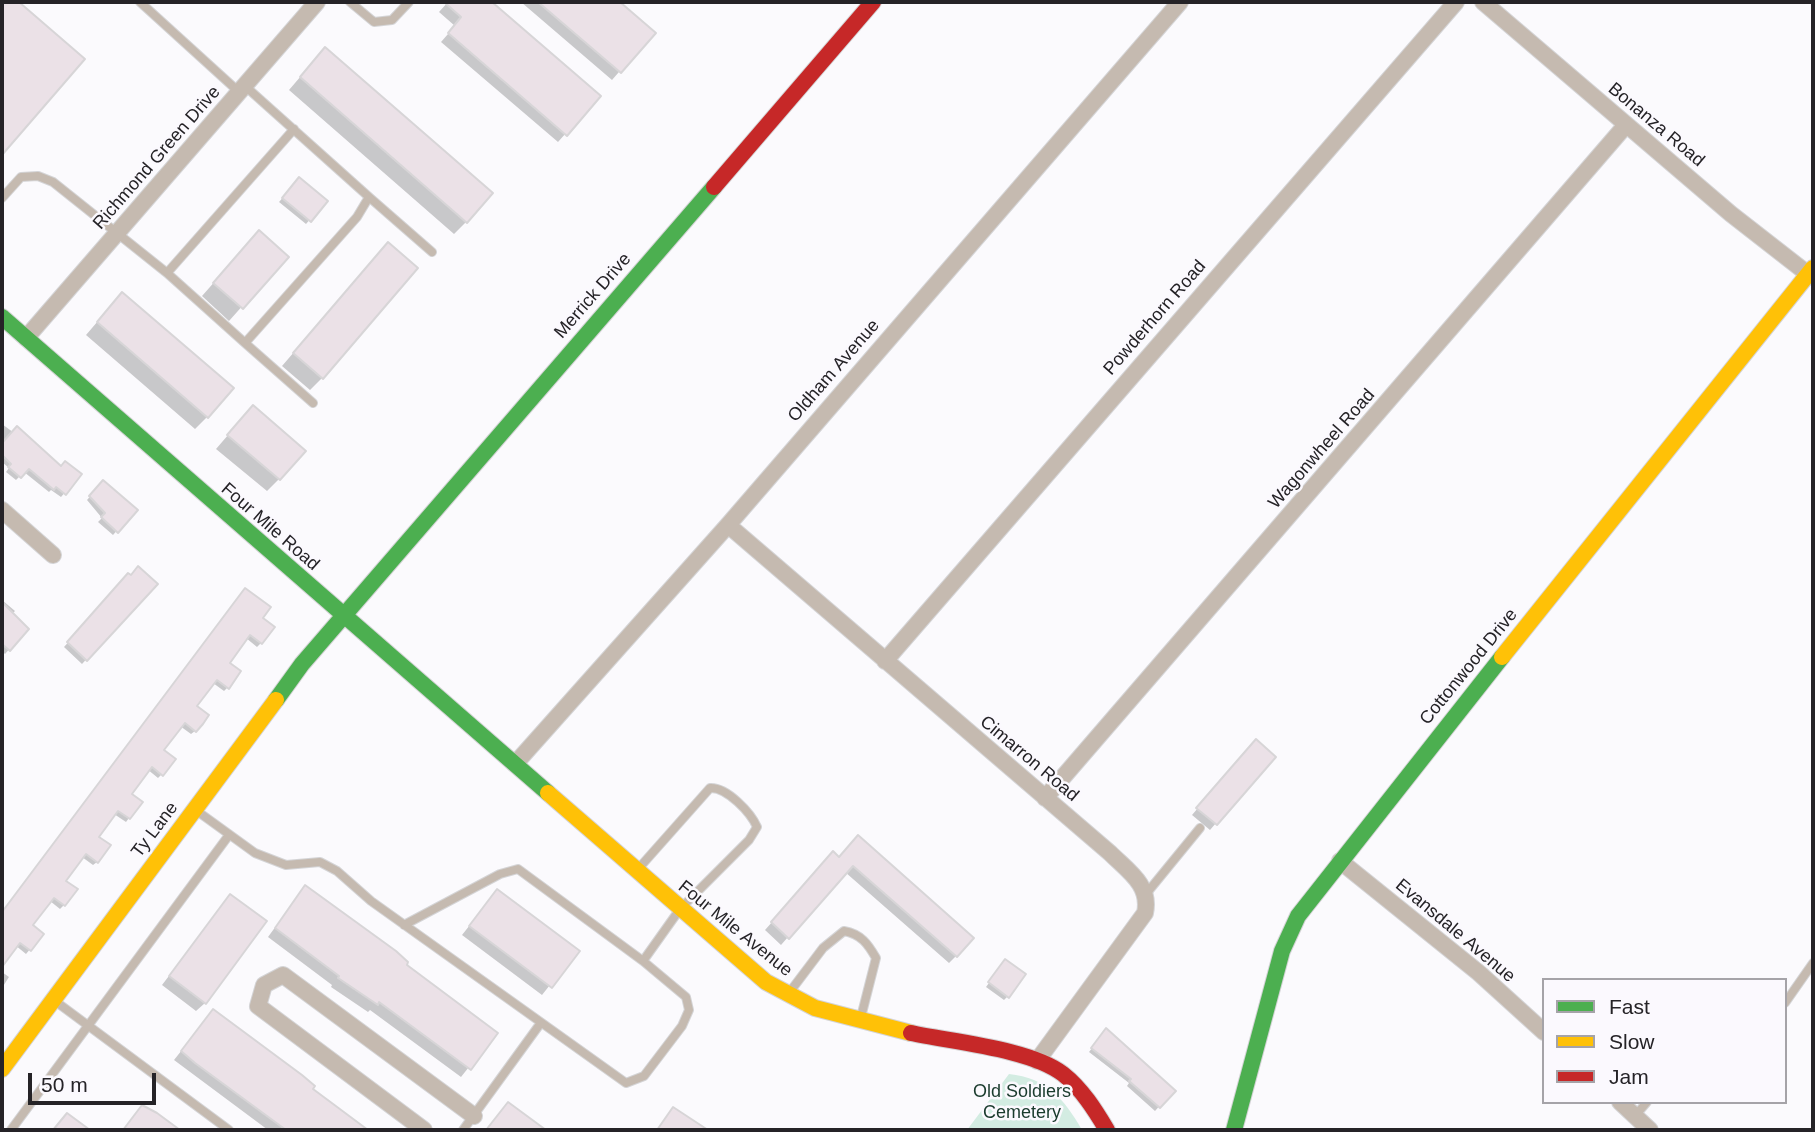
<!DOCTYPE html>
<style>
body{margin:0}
#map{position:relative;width:1815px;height:1132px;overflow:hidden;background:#fbfafd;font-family:Arial,sans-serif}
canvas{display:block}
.frame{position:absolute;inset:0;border:4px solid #252327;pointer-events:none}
.legend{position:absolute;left:1542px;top:978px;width:245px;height:126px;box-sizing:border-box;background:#fbf9fe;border:2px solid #a5a3a8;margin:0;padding:9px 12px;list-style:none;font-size:21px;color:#252327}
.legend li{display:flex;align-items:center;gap:14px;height:35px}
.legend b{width:35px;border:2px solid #a5a3a8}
.scale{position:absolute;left:28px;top:1073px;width:128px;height:32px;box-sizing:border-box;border:4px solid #252327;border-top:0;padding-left:9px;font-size:21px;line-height:24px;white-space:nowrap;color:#252327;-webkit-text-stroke:5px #fbf9fe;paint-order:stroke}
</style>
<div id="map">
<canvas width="1815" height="1132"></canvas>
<div class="frame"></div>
<ul class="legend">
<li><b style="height:9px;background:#4caf50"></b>Fast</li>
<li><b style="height:9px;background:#ffc107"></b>Slow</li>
<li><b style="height:9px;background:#c62828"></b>Jam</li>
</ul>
<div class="scale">50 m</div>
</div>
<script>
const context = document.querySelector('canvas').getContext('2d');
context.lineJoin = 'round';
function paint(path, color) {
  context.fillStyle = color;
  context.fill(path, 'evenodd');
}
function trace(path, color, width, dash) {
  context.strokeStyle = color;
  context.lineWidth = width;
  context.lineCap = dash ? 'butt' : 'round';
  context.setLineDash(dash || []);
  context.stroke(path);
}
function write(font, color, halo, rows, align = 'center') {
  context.font = font + ' Arial,sans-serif';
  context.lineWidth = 5;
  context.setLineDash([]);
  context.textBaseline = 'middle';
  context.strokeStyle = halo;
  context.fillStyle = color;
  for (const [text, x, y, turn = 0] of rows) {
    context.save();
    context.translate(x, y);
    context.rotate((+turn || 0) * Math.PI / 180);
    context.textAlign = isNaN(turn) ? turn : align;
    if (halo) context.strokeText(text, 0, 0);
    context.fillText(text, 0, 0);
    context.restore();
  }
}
paint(new Path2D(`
 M1009,1074C1047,1078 1064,1099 1082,1130H967Z`), '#d3ece2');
paint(new Path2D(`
 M2,2H17L83,59L2,153Z
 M448,2H489L599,96L558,142L441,42L455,26L439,12Z
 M521,2H617L653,33L612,80Z
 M313,62L466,222L454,234L289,90Z
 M296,183L325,202L306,224L279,202Z
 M247,245L286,257L229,321L202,296Z
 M376,257L322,378L310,390L282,366Z
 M110,307L207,417L195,429L86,335Z
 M241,420L279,479L267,491L216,449Z
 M2,424L61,468L80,475L61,497L51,490L49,492L24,472L16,480L6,472L9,468L2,462Z
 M103,482L135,510L113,535L98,522L102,518L87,500Z
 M125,579L156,584L82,664L64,647Z
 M241,594L260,618L261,643L257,647L246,638L228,663L227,688L224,691L213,683L195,706V731L191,734L180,726L162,750V774L158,778L147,769L129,794V818L126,822L114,814L97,837V862L93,865L82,857L64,881L75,889L64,905L60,909L50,901L31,926L42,935L26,954L15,945L2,964V912Z
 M2,600L15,611L12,614L27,629L5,654L2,651Z
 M1250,747L1273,757L1210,830L1192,815Z
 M851,845L956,956L949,963L845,872L781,945L765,930L826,861L839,859Z
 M497,891L577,951L542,995L462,935Z
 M230,896L205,1003L196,1011L162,985Z
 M298,896L404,965L496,1033L461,1077L370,1010L368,1012L331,987L332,985L268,937Z
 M1002,965L1008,996L1004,1000L986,987Z
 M2,972L9,977L2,988Z
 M213,1011L310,1090L365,1130H268L174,1060Z
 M1103,1034L1173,1091L1155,1111L1127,1086L1129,1083L1089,1052Z`), '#0003');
const building = new Path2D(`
 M2,2H19L85,59L2,155Z
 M444,2H492L601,96L567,136L448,33L461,17Z
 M538,2H620L656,33L621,73Z
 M325,47L493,193L467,223L300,77Z
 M299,177L328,201L311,222L282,198Z
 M259,230L289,257L243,309L213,283Z
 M388,242L418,268L323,379L293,353Z
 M122,292L234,388L208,418L97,322Z
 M253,405L306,451L280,480L227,435Z
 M17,426L61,466L65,461L82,474L66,495L56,487L54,490L29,469L21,478L8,467L11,464L2,455V443Z
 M103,480L138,510L118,533L101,517L105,513L89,496Z
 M138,566L158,584L87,661L67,642L128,573L131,575Z
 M245,588L271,607L263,618L275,627L262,644L250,635L230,663L241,671L229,689L217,680L197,706L209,715L203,724L196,732L185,723L164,750L176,759L163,776L152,767L132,794L143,802L130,819L118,811L99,837L111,845L98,863L86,854L66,881L78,889L65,906L54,898L33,925L44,934L31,951L20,943L2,967V912Z
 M2,602L29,629L10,651L2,644Z
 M1256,739L1276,757L1217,825L1196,808Z
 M858,835L974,938L957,957L853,866L789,939L771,922L833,851L839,857Z
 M305,885L396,951L408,962L407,965L498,1033L471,1070L379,1002L378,1005L338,978L339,976L275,928Z
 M497,889L580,951L552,988L469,926Z
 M230,894L267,921L206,1004L169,976Z
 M1005,959L1026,974L1009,998L988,982Z
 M213,1009L302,1075L315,1086L313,1089L368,1130H286L195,1063L181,1051Z
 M1106,1028L1176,1091L1160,1108L1129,1081L1131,1079L1091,1048Z
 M508,1102L546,1130H486Z
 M142,1105L157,1113L180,1130H123Z
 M673,1107L708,1130H657Z
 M67,1113L90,1130H53Z`);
paint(building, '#ebe1e7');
trace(building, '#d7d5d7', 2);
const lane = new Path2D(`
 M140,2L239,92
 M350,2L374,22L392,20L409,2
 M369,197L432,252
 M2,198L21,177L38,176L53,182L167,273L245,343L357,217L369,197L245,86
 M167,273L294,129
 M245,343L313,403
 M197,811L255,853L286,865L320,862L337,871L371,901L626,1083L644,1076L682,1026L689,1010L686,997L643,961L680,909L749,840L757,827C751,813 727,787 710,788L639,868
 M1146,894L1200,828
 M404,925L500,874L518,869L643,961
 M789,993L823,948L844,931C861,934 868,944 876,958L860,1021
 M55,1001L229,1130
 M1785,1003L1813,963
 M1635,1116L1647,1102
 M11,1130L229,835
 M463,1130L540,1024`);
const street = new Path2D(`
 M1483,2L1731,214L1808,274
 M26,338L317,2
 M2,510L53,555
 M728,525L1110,853C1128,871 1151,885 1145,913L1037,1061
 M885,661L1456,2
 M515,764L728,525L1180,2
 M1045,798L1626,125
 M1340,861L1479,973L1544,1032
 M1620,1102L1650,1130
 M424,1130L258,1006L264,985L283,975L474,1116`);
const fast = new Path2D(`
 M2,317L548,793
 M276,700L302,664L714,187
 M1234,1130L1282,951L1298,916L1502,657`);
const slow = new Path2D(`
 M1502,657L1813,268
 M548,793L766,982L815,1008L911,1033
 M2,1069L276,700`);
const jam = new Path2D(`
 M714,187L873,2
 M911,1033C953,1042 1031,1049 1063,1074C1082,1089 1095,1110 1107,1130`);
trace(lane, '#d4d4d6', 10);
trace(street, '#d4d4d6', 18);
trace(fast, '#d4d4d6', 18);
trace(slow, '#d4d4d6', 18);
trace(jam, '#d4d4d6', 18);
trace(lane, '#c5bab0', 8);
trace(street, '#c5bab0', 16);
trace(fast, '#4caf50', 16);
trace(slow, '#ffc107', 16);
trace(jam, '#c62828', 16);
write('18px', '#252327', '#fbf9fe', [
 ["Bonanza Road",1656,125,40],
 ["Richmond Green Drive",157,158,-49],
 ["Merrick Drive",593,296,-49],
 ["Powderhorn Road",1155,318,-49],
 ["Oldham Avenue",834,371,-49],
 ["Wagonwheel Road",1322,449,-49],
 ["Four Mile Road",270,527,41],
 ["Cottonwood Drive",1469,667,-51],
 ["Cimarron Road",1029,759,40],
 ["Ty Lane",155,830,-53],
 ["Four Mile Avenue",735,929,39],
 ["Evansdale Avenue",1455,931,40]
]);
write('18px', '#1a3b2d', '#fbf9fe', [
 ["Old Soldiers",1022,1092],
 ["Cemetery",1022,1113]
]);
</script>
